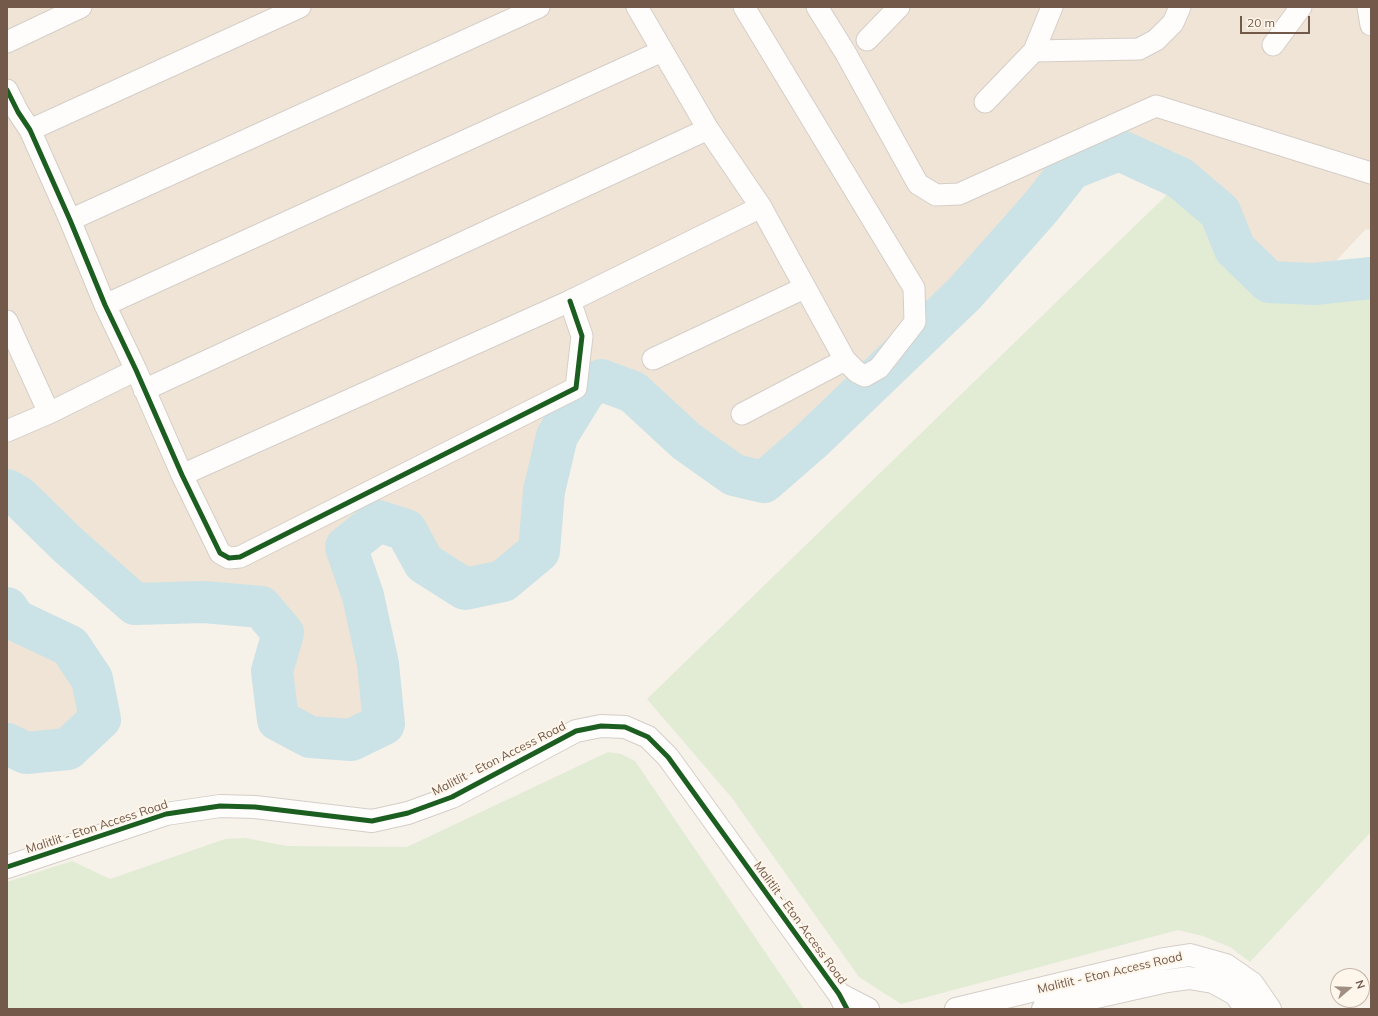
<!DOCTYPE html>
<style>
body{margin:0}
#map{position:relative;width:1378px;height:1016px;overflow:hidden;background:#f6f1e9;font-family:Mulish,sans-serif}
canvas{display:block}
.frame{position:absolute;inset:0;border:8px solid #73594a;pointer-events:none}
.north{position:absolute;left:1330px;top:968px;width:40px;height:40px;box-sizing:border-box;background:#fef6ea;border:1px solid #c6b7aa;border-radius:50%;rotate:71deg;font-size:11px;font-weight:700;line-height:16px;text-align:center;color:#73594a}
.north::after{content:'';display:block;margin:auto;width:14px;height:18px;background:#a18e82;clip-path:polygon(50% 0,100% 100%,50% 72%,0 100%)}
.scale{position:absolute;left:1240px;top:16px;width:70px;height:18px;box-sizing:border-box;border:2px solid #73594a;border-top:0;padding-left:5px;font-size:12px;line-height:14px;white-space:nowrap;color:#73594a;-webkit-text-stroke:3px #fef6ea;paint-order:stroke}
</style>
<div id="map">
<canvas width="1378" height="1016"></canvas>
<div class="frame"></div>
<div class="north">N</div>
<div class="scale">20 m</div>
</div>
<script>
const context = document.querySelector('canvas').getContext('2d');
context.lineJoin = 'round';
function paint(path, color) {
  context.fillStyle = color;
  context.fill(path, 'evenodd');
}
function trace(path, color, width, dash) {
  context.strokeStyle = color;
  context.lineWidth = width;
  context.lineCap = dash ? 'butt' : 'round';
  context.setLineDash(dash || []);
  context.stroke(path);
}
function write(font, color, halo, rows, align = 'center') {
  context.font = font + ' Mulish,sans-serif';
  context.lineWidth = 4;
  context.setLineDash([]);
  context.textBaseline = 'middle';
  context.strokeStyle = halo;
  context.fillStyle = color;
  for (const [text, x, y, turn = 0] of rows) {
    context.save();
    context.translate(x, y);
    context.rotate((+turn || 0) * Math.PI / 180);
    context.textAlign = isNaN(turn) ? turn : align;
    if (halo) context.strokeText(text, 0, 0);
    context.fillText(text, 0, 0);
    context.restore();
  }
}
paint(new Path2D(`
 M7,7H1371V230L1366,229L1314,284L1269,282L1235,249L1220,212L1180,178L1119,150L1071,169L1041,207L965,293L764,482L734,475L686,441L633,392L601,380L586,389L557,436L544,491L539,551L503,581L465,589L424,563L406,530L378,521L346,547L363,596L378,664L384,724L351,740L310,737L278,720L272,671L283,633L261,607L204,602L135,604L67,544L19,497L7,490Z
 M7,608L15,620L70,646L92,679L100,719L68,749L26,753L7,744Z`), '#efe4d6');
paint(new Path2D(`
 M1177,185L1220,212L1235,249L1269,282L1314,284L1371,278V832L1250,962L1230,947L1203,936L1178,930L901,1004L859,977L732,798L647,699Z
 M608,752L621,754L635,761L804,1009H7V882L72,861L110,879L225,839L245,838L287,846L407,847Z`), '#e2ecd4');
trace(new Path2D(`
 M7,490L19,497L67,544L135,604L204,602L261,607L283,633L272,671L278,720L310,737L351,740L384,724L378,664L363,596L346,547L378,521L406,530L424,563L465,589L503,581L539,551L544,491L557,436L586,389L601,380L633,392L686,441L734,475L764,482L810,442L965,293L1041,207L1071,169L1119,150L1180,178L1220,212L1235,249L1269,282L1314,284L1371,278
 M7,608L15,620L70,646L92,679L100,719L68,749L26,753L7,744`), '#cbe3e6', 42);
const minor = new Path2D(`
 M637,7L708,129L761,207L845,360L857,372L865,376L879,368L915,322L914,288L744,7
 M817,7L845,52L918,184L936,195L959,194L1156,106L1371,173
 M1368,7L1371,25
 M867,40L899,7
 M7,42L81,7
 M1273,45L1301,7
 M1034,51L1139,49L1156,40L1173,23L1180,7
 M7,90L18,112L30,130L70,220L105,305L136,370L182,475L220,553L229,558L240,557L576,388L582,336L570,301
 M985,102L1034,51L1052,7
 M30,130L300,7
 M70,220L539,7
 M105,305L662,51
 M7,321L49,413
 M653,359L804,288
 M144,390L708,129
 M742,414L845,360
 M7,431L49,413L136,370
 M182,475L570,301L761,207`);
const tertiary = new Path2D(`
 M7,867L166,814L220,806L255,807L372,821L408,813L452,797L576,731L601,726L625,727L648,737L668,757L839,994L847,1009
 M839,994L868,1009
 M956,1009L1164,959L1190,955L1226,965L1252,983L1270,1009
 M1043,1009L1167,981L1189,978L1213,982L1235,994L1246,1009`);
trace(minor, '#d5cec8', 23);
trace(tertiary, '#d5cec8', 24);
trace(minor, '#fefdfc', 21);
trace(tertiary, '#fefdfc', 22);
trace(new Path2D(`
 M7,90L18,112L30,130L70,220L105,305L136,370L182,475L220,553L229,558L240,557L576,388L582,336L570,301
 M7,867L166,814L220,806L255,807L372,821L408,813L452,797L576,731L601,726L625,727L648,737L668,757L839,994L847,1009`), '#1b5e20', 5);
write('12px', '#73594a', '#fef6ea', [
 ["Malitlit - Eton Access Road",499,759,-27],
 ["Malitlit - Eton Access Road",97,827,-18],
 ["Malitlit - Eton Access Road",800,923,54],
 ["Malitlit - Eton Access Road",1110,973,-13]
]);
</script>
